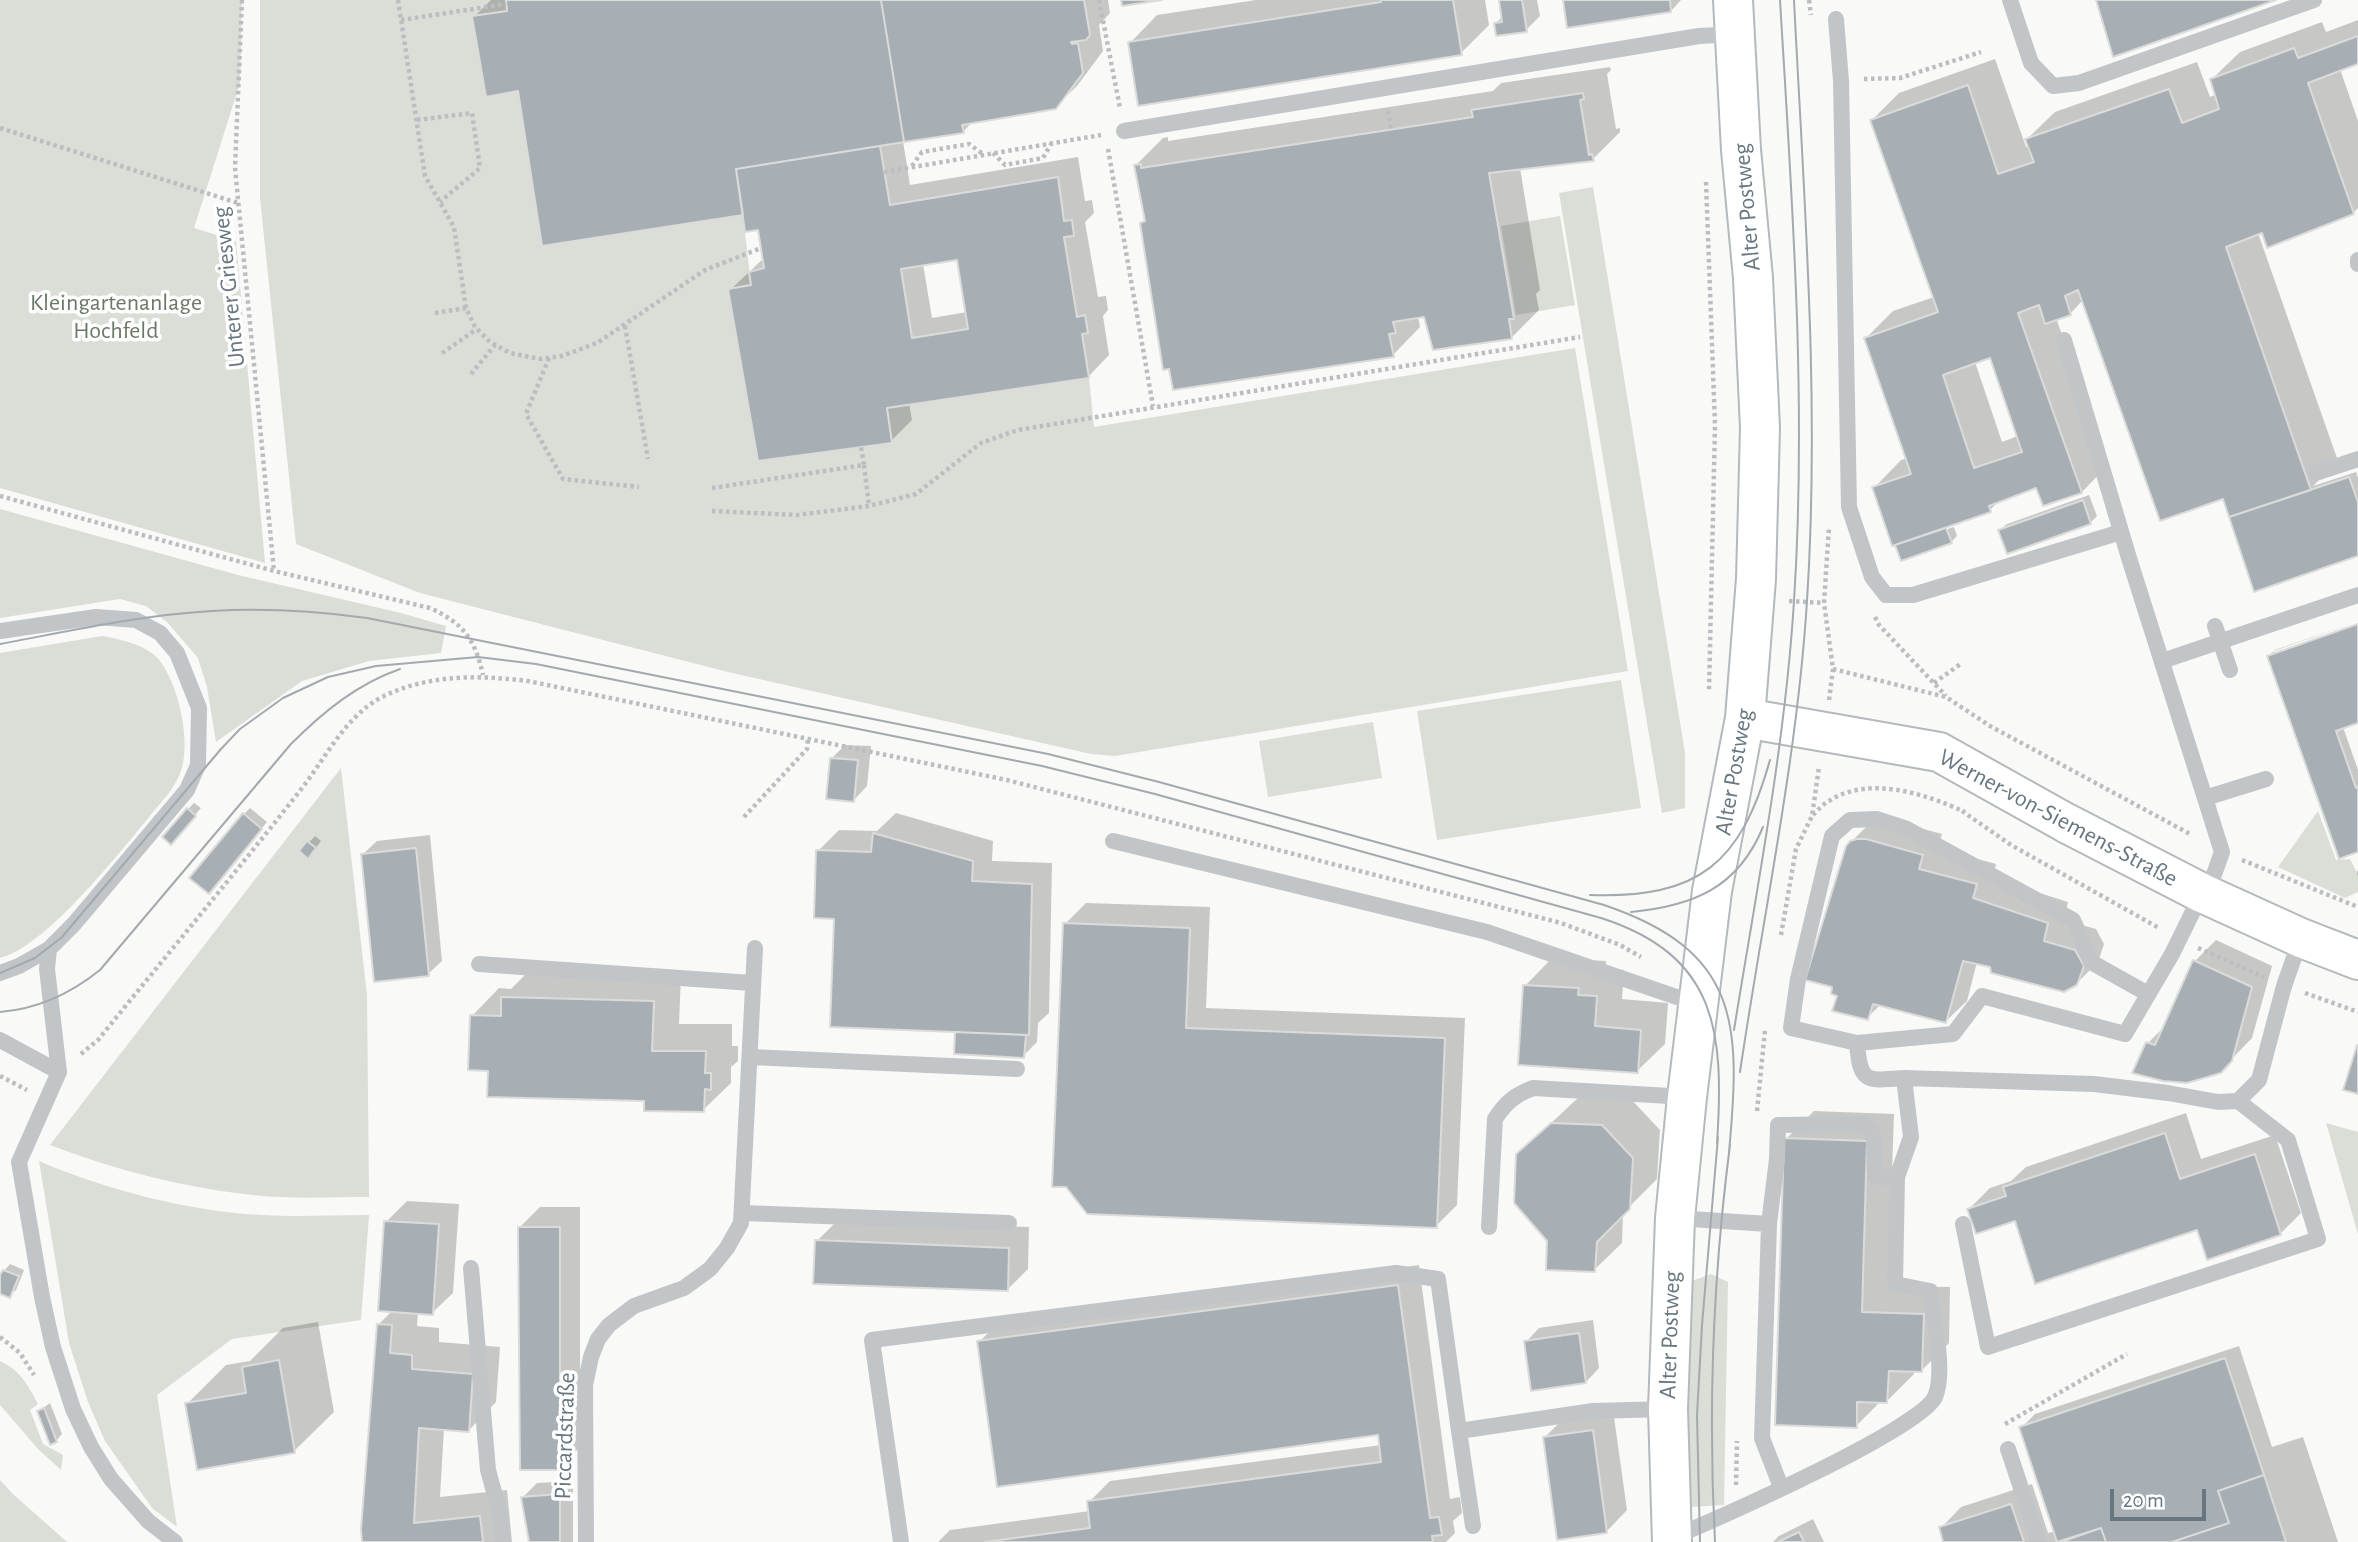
<!DOCTYPE html>
<meta charset="utf-8">
<style>
body{margin:0}
#map{position:relative;width:2358px;height:1542px;overflow:hidden;background:#f9f9f8;font-family:"Alegreya Sans",sans-serif}
canvas{display:block}
.scale{position:absolute;left:2110px;top:1489px;width:96px;height:32px;box-sizing:border-box;border:4px solid #67767f;border-top:0;padding-left:9px;font-size:21px;line-height:24px;white-space:nowrap;color:#67767f;-webkit-text-stroke:5px #fff;paint-order:stroke}
</style>
<div id="map">
<canvas width="2358" height="1542"></canvas>
<div class="scale">20 m</div>
</div>
<script>
const context = document.querySelector('canvas').getContext('2d');
context.lineJoin = 'round';
function paint(path, color) {
  context.fillStyle = color;
  context.fill(path, 'evenodd');
}
function trace(path, color, width, dash) {
  context.strokeStyle = color;
  context.lineWidth = width;
  context.lineCap = dash ? 'butt' : 'round';
  context.setLineDash(dash || []);
  context.stroke(path);
}
function write(font, color, halo, rows, align = 'center') {
  context.font = font + ' "Alegreya Sans",sans-serif';
  context.lineWidth = 7;
  context.setLineDash([]);
  context.textBaseline = 'middle';
  context.strokeStyle = halo;
  context.fillStyle = color;
  for (const [text, x, y, turn = 0] of rows) {
    context.save();
    context.translate(x, y);
    context.rotate((+turn || 0) * Math.PI / 180);
    context.textAlign = isNaN(turn) ? turn : align;
    if (halo) context.strokeText(text, 0, 0);
    context.fillText(text, 0, 0);
    context.restore();
  }
}
paint(new Path2D(`
 M0,0H242L240,83L194,228L236,241L265,563L0,488Z
 M260,0H506L507,11L472,17L486,96L518,91L542,246L743,215L751,285L728,290L759,461L891,443L887,408L1089,378L1094,427L1575,348L1628,671L1115,756L1091,754L728,672L420,593L296,544L260,198Z
 M1593,187L1685,753V808L1662,813L1559,193Z
 M1560,216L1575,305L1516,315L1501,226Z
 M0,509L238,575L401,613L446,626L441,653L369,661L302,681L216,742L207,687L198,658L167,622L146,606L120,599L0,618Z
 M102,636C120,639 148,645 160,661C179,686 192,744 180,774C177,781 173,787 169,793C133,835 51,945 0,958V653Z
 M1621,680L1641,808L1437,840L1417,711Z
 M1373,722L1382,778L1268,797L1259,741Z
 M341,768L367,995L369,1197C334,1197 297,1199 262,1196C189,1189 118,1171 50,1145Z
 M2318,811L2336,860L2350,859L2358,875V892L2345,898L2278,867Z
 M2326,1123L2358,1132V1234Z
 M39,1161C103,1189 191,1212 262,1215C297,1217 333,1215 369,1215L361,1320L232,1339L157,1395L177,1527L152,1508L105,1441L88,1402L69,1343Z
 M1711,1274L1728,1282L1724,1505L1689,1507V1282Z
 M0,1361C20,1370 28,1385 38,1404L30,1410L43,1444L63,1455L61,1470L38,1449L0,1405Z
 M0,1480L14,1495L67,1542H0Z`), '#daded7');
paint(new Path2D(`
 M491,0H1108L1110,13L1099,25L1103,51L1077,86L1055,107L973,121L963,132L903,141L910,185L1078,157L1085,201L1092,200L1094,213L1085,222L1098,297L1106,296L1108,310L1103,316L1109,355L1089,376L909,403L912,420L891,441L730,290L764,258L759,228L744,213L519,89L474,17ZM959,258L967,312L932,318L923,264Z
 M1256,0H1485L1489,25L1461,53L1130,43L1157,15Z
 M1500,0H1537L1540,16L1526,30L1496,23L1503,16Z
 M1565,0H1681L1671,11Z
 M2358,20V63L2340,69L2358,121V208L2353,213L2258,233L2338,461L2313,486L2356,472L2358,478V554L2224,497L2083,300L2070,314L2056,318L2109,464L2082,492L2038,486L2000,500L1990,510L1903,541V544L1954,527L1957,536L1951,542L1902,559L1874,488L1901,460L1908,458L1866,338L1893,311L1934,297L1872,120L1899,93L1995,59L2026,147L2030,146L2027,139L2055,112L2197,62L2210,97L2217,94L2212,79L2240,52L2322,22L2326,32ZM1991,356L2018,436L2002,442L1975,362Z
 M1610,67L1611,70L1607,74L1616,129L1620,128V132L1593,159L1520,168L1540,290L1536,294L1539,310L1512,337L1425,315L1418,316L1420,327L1393,355L1142,223L1146,219L1136,165L1163,138L1168,137V141L1493,91L1501,83Z
 M2089,495L2097,516L2090,523L2000,530L2007,524Z
 M2358,621L2274,651V655L2358,626V722L2343,727L2358,770V850L2269,656L2275,650Z
 M845,745L871,746L867,786L854,800L831,759Z
 M194,803L201,808L177,836L188,809Z
 M250,808L267,822L215,885L244,814Z
 M896,813L993,841L992,861L1052,863L1049,1013L1038,1023L1037,1042L1023,1056L957,1031L836,917L818,851L839,830L877,831Z
 M1887,819L1942,834L1938,848L1996,864L1993,878L2068,902L2064,920L2096,929L2104,944L2098,962L2076,984L1977,962L1967,1001L1946,1021L1881,1004L1867,1018L1839,995L1851,842L1872,821Z
 M430,835L442,961L428,974L363,854L377,841Z
 M315,836L321,841L314,850L301,851Z
 M1086,903L1210,907L1206,1008L1465,1018L1457,1205L1436,1226L1088,1212L1065,924Z
 M2216,940L2272,966L2252,1038L2220,1071L2148,1043L2166,1025L2195,961Z
 M1552,958L1606,961L1605,968L1624,970L1622,999L1668,1003L1665,1044L1637,1071L1525,986Z
 M530,970L681,975L679,1024H732V1046H738V1061L731,1067V1083L703,1110L490,1069L472,1016L499,988L511,989Z
 M1580,1096L1630,1098L1660,1130L1657,1179L1623,1213L1622,1243L1594,1270L1549,1240L1517,1155Z
 M1814,1111L1894,1114L1888,1286L1950,1287L1949,1343L1921,1371L1914,1370V1374L1887,1401H1881L1856,1426L1786,1139Z
 M2186,1113L2201,1159L2275,1135L2301,1213L2280,1234L2016,1219L1969,1209L1990,1188L2011,1181L2026,1167Z
 M407,1201L459,1204L453,1293L432,1313L418,1312L417,1326L439,1328V1342L500,1347L496,1402L469,1430L444,1428L440,1497L507,1490L512,1542H364L379,1324L393,1310L386,1222Z
 M540,1207H580V1447L559,1468L520,1227Z
 M838,1220L1029,1227L1028,1269L1007,1290L817,1241Z
 M10,1264L24,1270L16,1290L9,1296L0,1292V1280L4,1271Z
 M1419,1265L1450,1499L1460,1497L1462,1513L1453,1521L1455,1533L1446,1542H938L950,1530L1090,1511L1089,1502L1110,1481L1381,1445L1379,1433L979,1342L1000,1321Z
 M1593,1320L1599,1368L1586,1382L1526,1342L1539,1328Z
 M318,1322L334,1412L294,1451L187,1404L226,1365L250,1361L283,1328Z
 M2239,1346L2272,1447L2303,1437L2338,1542H1945L1941,1528L1961,1507L2032,1484L2048,1533L2056,1531L2021,1428L2035,1414Z
 M50,1403L62,1434L56,1441L39,1411Z
 M1613,1410L1627,1510L1607,1531L1544,1438L1565,1417Z
 M573,1481V1542H530L523,1497L537,1483Z
 M1813,1519L1824,1542H1773L1779,1536Z`), '#0003');
const building = new Path2D(`
 M506,0H881L904,142L736,169L743,215L542,246L518,91L486,97L472,16L507,11Z
 M881,0H1084L1090,35L1086,40L1071,42L1072,44L1078,43L1083,73L1056,109L962,125L964,133L904,142Z
 M1121,0H1162L1122,6Z
 M1381,0H1453L1462,55L1138,106L1128,42L1381,2Z
 M1499,0H1522L1527,32L1496,36L1494,23L1502,22Z
 M1563,0H1670L1671,12L1567,28Z
 M2096,0H2276L2113,57Z
 M2358,36V64L2308,83L2354,214L2267,248L2262,233L2226,247L2311,490L2229,517L2223,499L2160,521L2078,290L2065,296L2071,315L2045,324L2039,305L2018,313L2082,493L2043,506L2036,488L1989,506L1991,512L1892,546L1872,487L1911,474L1864,338L1938,312L1870,120L1968,85L1998,174L2034,162L2025,139L2169,89L2182,123L2219,109L2210,79L2294,48L2298,58ZM1990,358L2022,452L1974,468L1943,375Z
 M1583,93L1584,99L1580,100L1589,155L1592,154L1594,161L1489,173L1514,319H1509L1512,339L1433,350L1424,317L1393,322L1396,333L1389,334L1394,357L1173,390L1169,369L1163,370L1140,223L1145,221L1134,165L1141,164V168L1473,117L1471,110Z
 M880,146L890,205L1058,177L1064,221L1072,220L1074,236L1064,237L1077,317L1085,315L1088,333L1082,334L1089,378L887,408L892,443L758,461L728,289L751,285L749,272L764,268L758,230L745,232L736,169ZM957,260L968,329L912,338L901,269Z
 M2349,477L2358,502V556L2254,592L2229,517Z
 M2083,500L2091,524L2007,554L1998,530Z
 M1946,528L1952,543L1901,561L1895,545Z
 M2358,624V723L2336,731L2356,788L2358,787V852L2339,859L2267,656Z
 M830,758L858,760L854,802L826,799Z
 M187,808L196,816L171,845L162,837Z
 M243,813L262,829L209,894L189,878Z
 M873,833L973,861L972,881L1032,884L1029,1035L830,1027L834,919L814,918L816,850L871,852Z
 M1857,839H1866L1923,855L1919,869L1977,884L1973,898L2048,923L2044,941L2075,950L2084,966L2077,985L2064,992L1991,973L1990,967L1963,961L1946,1023L1873,1004L1868,1020L1832,1011L1837,996L1831,994L1832,987L1805,980L1846,846L1850,841Z
 M307,841L316,848L308,859L299,851Z
 M416,848L429,976L374,982L361,854Z
 M1063,923L1190,928L1186,1028L1445,1038L1437,1228L1087,1214L1066,1187H1052Z
 M2193,960L2252,987L2232,1061L2221,1073L2187,1083L2163,1081L2132,1073L2146,1042L2155,1045Z
 M1523,985L1579,988L1578,995L1597,996L1595,1026L1641,1030L1638,1073L1518,1065Z
 M501,997L654,1001L652,1051H706L705,1073H711V1090L705,1089L704,1112L644,1111V1101L487,1097L488,1071L468,1070L470,1015L501,1016Z
 M955,1032L1026,1035L1024,1058L954,1054Z
 M2357,1045H2358V1094L2343,1090Z
 M1551,1123L1602,1125L1633,1158L1630,1209L1597,1242L1595,1272L1546,1270L1547,1241L1514,1203L1516,1154Z
 M2165,1133L2180,1179L2255,1154L2281,1235L2207,1260L2197,1230L2035,1284L2015,1221L1976,1234L1967,1209L2006,1196L2003,1187Z
 M1784,1138L1867,1141L1862,1312L1924,1314L1922,1372L1889,1371L1887,1403L1857,1402V1428L1775,1425Z
 M384,1221L439,1224L433,1315L378,1311Z
 M518,1227H560V1470H520Z
 M815,1240L1009,1248L1008,1291L813,1284Z
 M3,1270L19,1276L10,1298L0,1294V1275Z
 M1398,1285L1430,1518L1439,1517L1442,1535L1432,1536L1433,1542H985L1090,1528L1087,1501L1381,1462L1378,1435L997,1487L977,1341Z
 M377,1324L392,1325L390,1353L412,1355V1369L473,1374L469,1432L419,1428L414,1523L480,1516L483,1542H362L361,1529Z
 M1579,1333L1586,1383L1531,1391L1524,1341Z
 M2225,1358L2264,1475L2218,1491L2229,1523L2172,1542H2106L2101,1528L2057,1542L2019,1427Z
 M279,1360L295,1453L197,1470L185,1403L246,1393L242,1367Z
 M44,1408L57,1442L50,1445L37,1411Z
 M1593,1430L1607,1533L1557,1540L1543,1437Z
 M2264,1475L2286,1542H2172L2229,1523L2218,1491Z
 M560,1494V1542H529L521,1497Z
 M2011,1504L2024,1542H1943L1939,1527Z
 M2101,1528L2106,1542H2061Z
 M1799,1532L1804,1542H1778Z`);
paint(building, '#a7aeb4');
trace(building, '#dbdbda', 2);
const secondary = new Path2D(`
 M1745,718L1939,752L2066,823L2202,893L2301,938L2358,960
 M1672,1542L1668,1409L1675,1218L1687,1097L1712,891L1745,718L1756,579L1760,428L1753,278L1741,150L1733,0`);
trace(secondary, '#b4b9bd', 42);
trace(new Path2D(`
 M242,0L235,168L274,571
 M398,0L425,176L454,227L466,308L475,327L490,342L510,353L540,359L562,356L597,343L705,270L761,248
 M1099,0L1120,108
 M1809,0L1811,15
 M401,20L506,4
 M1864,79L1900,78L1981,52
 M1388,111L1391,129
 M417,120L472,113L480,168L440,202
 M0,128L238,203
 M1108,149L1153,406
 M993,153L1005,165L1043,158L1051,144
 M912,166L922,152L969,144L983,154
 M884,172L1101,135
 M1706,182L1715,425L1709,691
 M435,313L466,308
 M625,326L648,459
 M442,353L477,329
 M549,358L526,414L563,479L639,487
 M471,374L495,345
 M864,465L869,506
 M712,488L864,465L861,447
 M0,496L274,571L430,608C463,623 475,639 483,675
 M712,511L797,515L869,506L916,494L981,443L1018,430L1580,337
 M1789,601L1824,603
 M1875,617L1879,625L1946,696
 M1833,669L1946,697L1990,726L2190,834
 M1934,683L1962,663
 M1829,700L1833,669L1824,603L1829,527
 M1962,811L2011,845L2159,928
 M1813,815C1818,810 1823,804 1829,801C1869,775 1926,794 1965,812
 M744,817L807,749L808,738
 M2242,860L2358,907
 M2357,873H2358
 M1781,935L1796,849L1812,816L1819,767
 M2198,948L2264,977
 M2305,993L2358,1012
 M81,1054L98,1040C165,957 233,876 299,792C324,761 345,716 382,697C428,674 479,675 528,681L1007,780L1561,923L1620,945L1641,957
 M0,1076L27,1090
 M1757,1111L1765,1030
 M0,1337L20,1353L34,1375
 M2005,1424L2127,1354
 M1736,1485L1737,1441`), '#bbbec0', 4.5, [3.5, 3.5]);
trace(new Path2D(`
 M2010,0L2031,63L2053,86L2079,83L2314,0
 M1836,19L1841,81L1849,507L1872,577L1886,595H1913L2121,532
 M1124,131L1699,36L1736,34
 M2358,260V264
 M2064,340L2129,558L2222,852L2207,894
 M2316,473L2358,459
 M2215,626L2230,670
 M0,631L96,617L136,620L160,633L177,653L199,708L198,765L187,790L74,924L49,949L47,969L59,1072L19,1162L42,1297L53,1347L73,1409L91,1447L111,1479L148,1521L175,1542
 M2162,661L2358,595
 M2205,798L2266,779
 M1113,841L1487,932L1697,1004
 M479,964L752,983
 M0,973L19,966L49,949
 M2148,994L2091,962L2073,920L1905,828L1877,819L1850,820L1832,836L1798,979L1791,1028L1857,1043L1953,1034L1982,996L2125,1034L2172,954L2202,893
 M0,1040L59,1072
 M1857,1043C1860,1083 1866,1081 1904,1078L2094,1084L2168,1093L2218,1102L2238,1101L2259,1080L2284,986L2301,938
 M750,1057L1017,1069
 M743,1213L1009,1223
 M1675,1218L1769,1224
 M1963,1224L1988,1347L2318,1239L2288,1140L2238,1101
 M1489,1227L1495,1119C1506,1102 1515,1095 1533,1088L1687,1097
 M471,1268L488,1470L499,1510L503,1542
 M1459,1431L1473,1526
 M2008,1449L2039,1542
 M1781,1487L1762,1438L1769,1224L1777,1159L1778,1125L1865,1124L1874,1138L1875,1177H1897
 M1673,1537C1716,1520 1920,1429 1935,1397C1946,1372 1933,1318 1930,1291L1895,1284L1897,1177L1911,1137L1904,1078
 M586,1542L585,1385L591,1357L598,1339L609,1325L634,1306L684,1288L710,1269L727,1248L741,1223L755,948
 M901,1542L872,1340L1396,1273L1438,1279L1459,1431L1593,1411L1668,1409`), '#c1c5c8', 16);
trace(secondary, '#fff', 38);
trace(new Path2D(`
 M0,644C70,631 141,615 212,611C264,608 315,611 367,618L1048,754L1159,782L1604,905C1740,951 1741,1024 1729,1152
 M1590,895C1699,899 1741,863 1770,760
 M1631,912C1693,906 1738,888 1763,827
 M0,973L35,958L62,937L221,749L240,729L283,698L328,677L376,666L478,657L536,664L1042,766L1155,794L1601,918C1719,956 1724,1034 1717,1144
 M0,1012C38,1009 70,994 100,970L291,744C323,712 357,684 400,669
 M1734,1030C1757,887 1785,745 1794,601C1807,401 1792,200 1780,0
 M1740,1072C1763,915 1797,760 1807,601C1820,401 1804,200 1794,0
 M1700,1542L1697,1415L1702,1325L1718,1137
 M1715,1542C1708,1410 1713,1276 1730,1145`), '#a3a9ae', 2);
write('24px', '#67767f', '#fff', [
 ["Alter Postweg",1747,207,-95],
 ["Unterer Griesweg",229,287,-96],
 ["Alter Postweg",1734,772,-80],
 ["Werner-von-Siemens-Straße",2058,818,28],
 ["Alter Postweg",1670,1335,-88],
 ["Piccardstraße",565,1436,-88]
]);
write('24px', '#6a7866', '#fff', [
 ["Kleingartenanlage",116,303],
 ["Hochfeld",116,331]
]);
</script>
